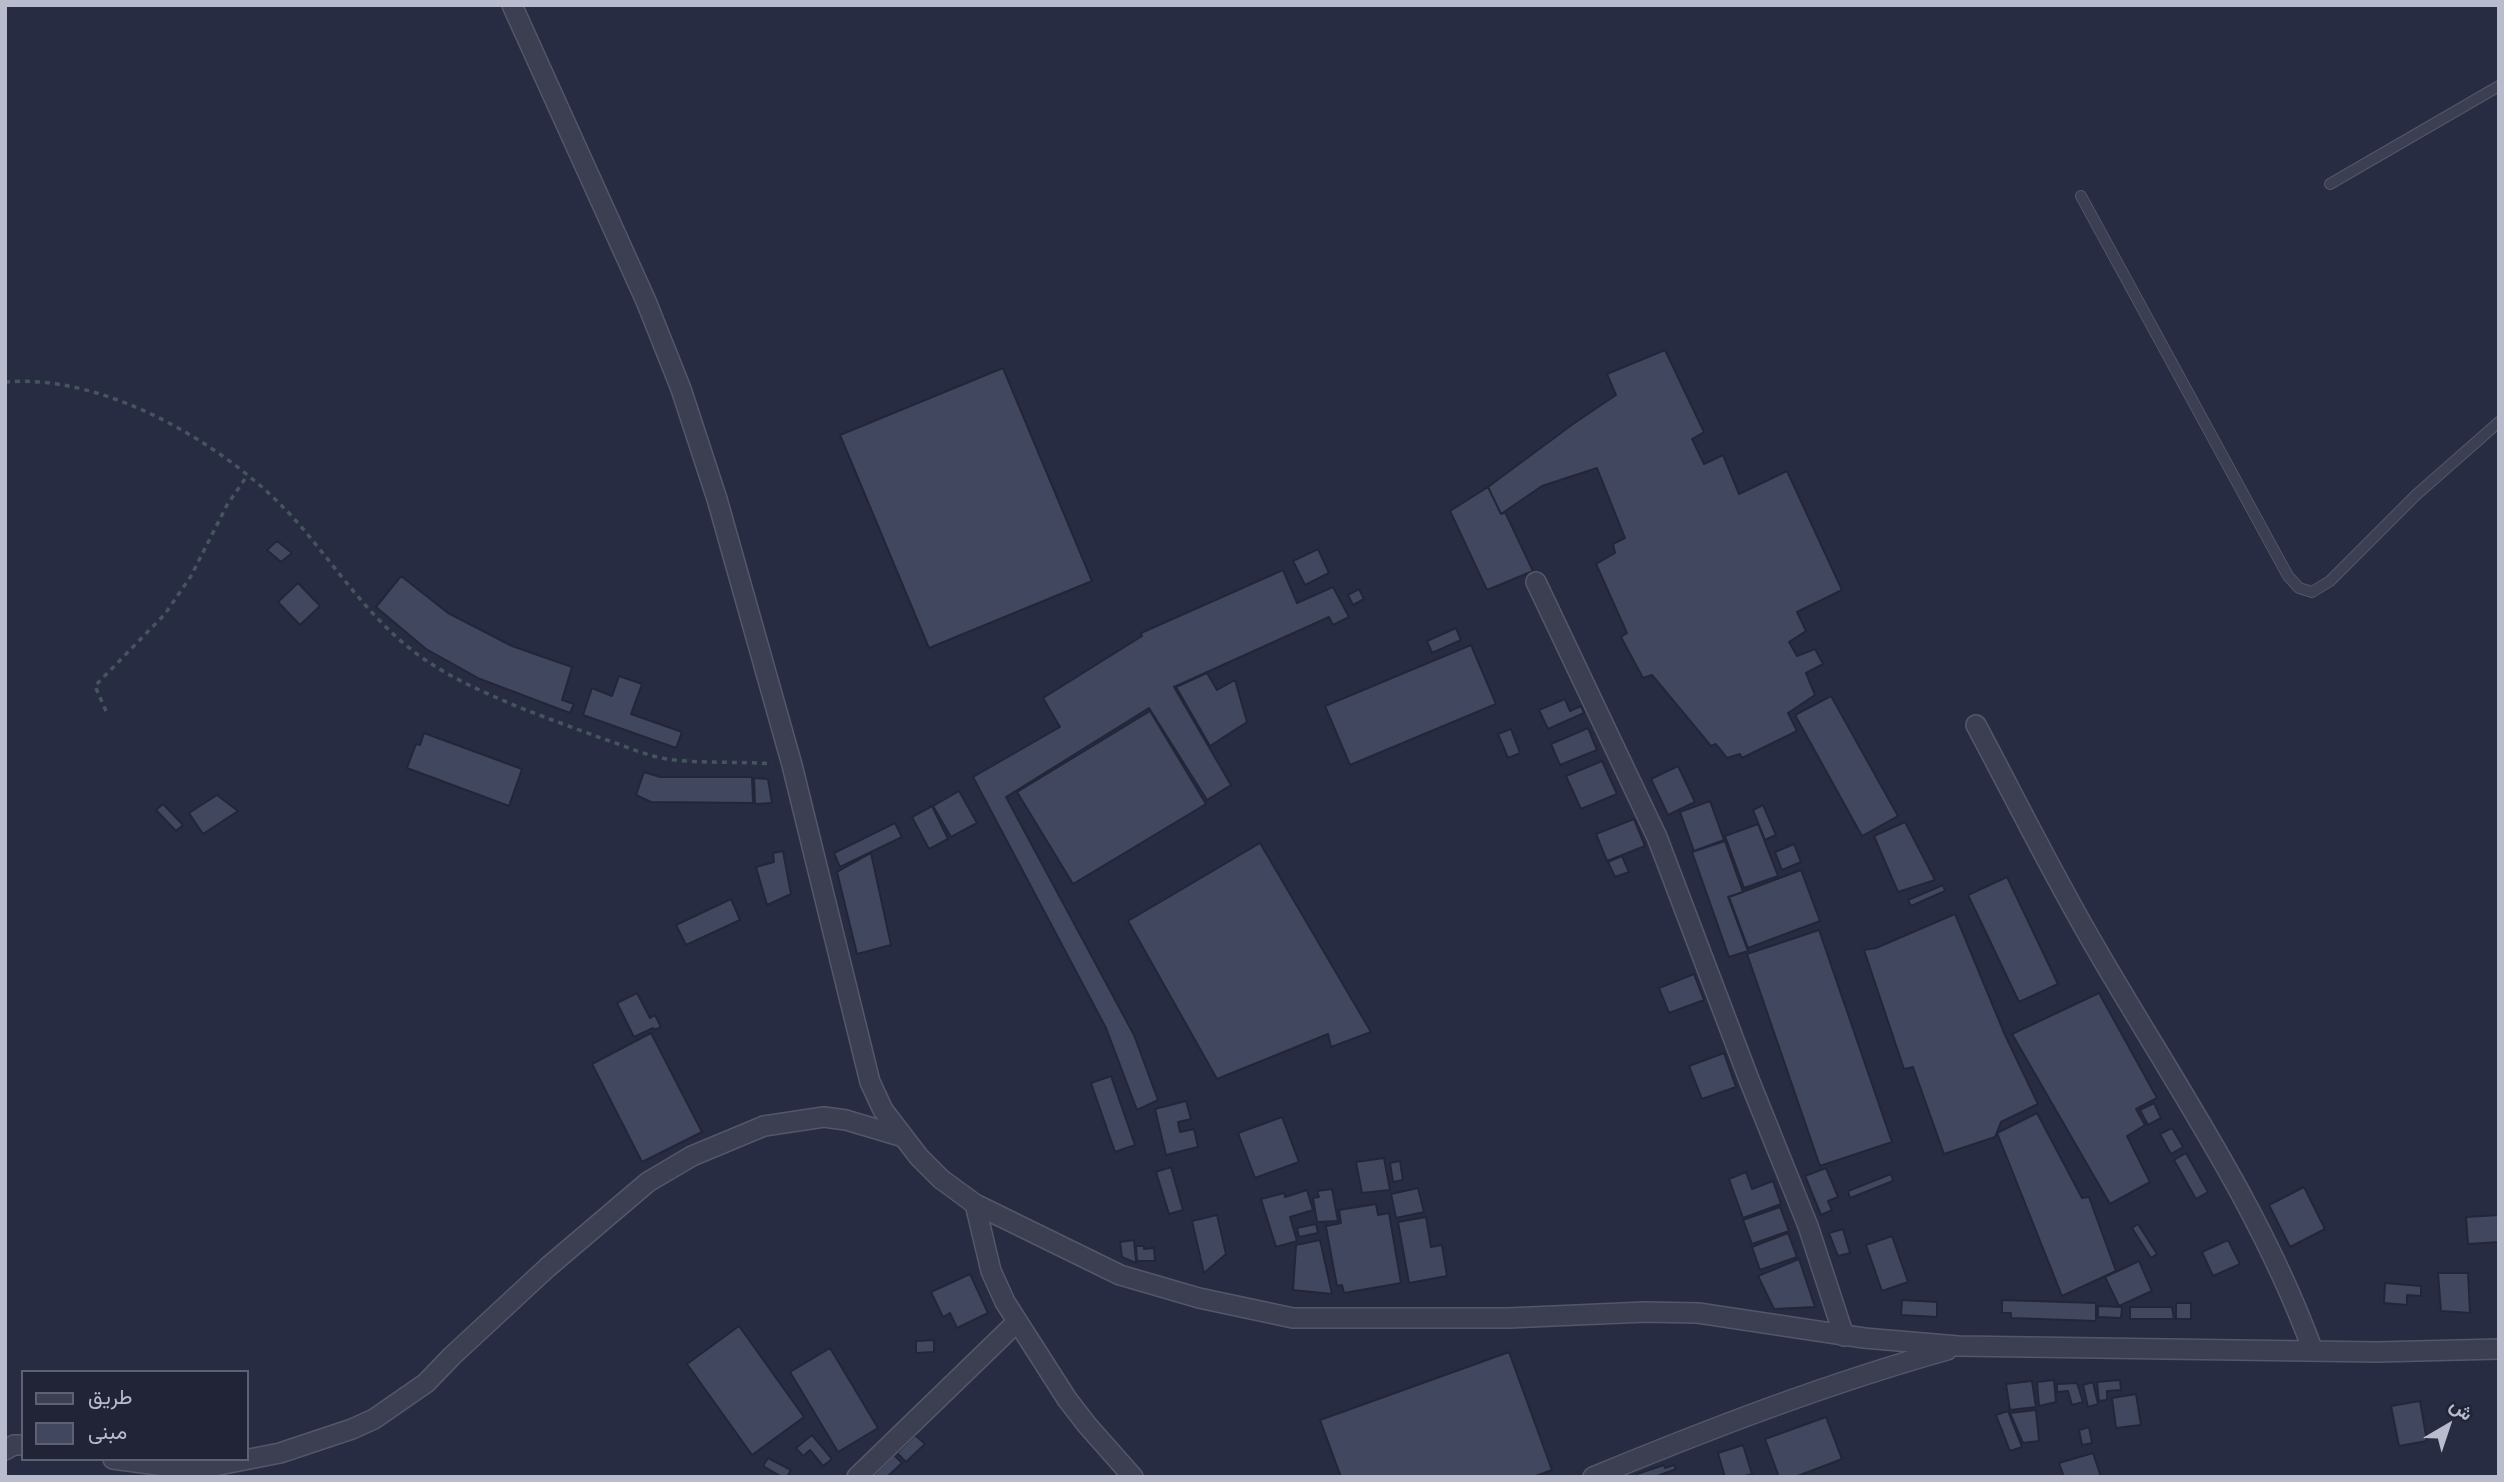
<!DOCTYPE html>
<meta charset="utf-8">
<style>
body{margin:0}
#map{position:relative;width:2504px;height:1482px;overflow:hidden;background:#282c42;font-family:"Roboto Condensed",Vazirmatn,sans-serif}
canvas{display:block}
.frame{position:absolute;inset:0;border:7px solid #b9bccc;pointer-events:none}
.legend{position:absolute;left:21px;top:1370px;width:228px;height:91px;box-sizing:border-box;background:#212437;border:2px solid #5e6173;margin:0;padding:9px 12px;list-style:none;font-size:21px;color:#b9bccc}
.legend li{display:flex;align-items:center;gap:14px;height:35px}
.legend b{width:35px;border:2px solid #5e6173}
.north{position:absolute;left:2413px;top:1391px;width:70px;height:70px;-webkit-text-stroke:5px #212437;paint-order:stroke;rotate:39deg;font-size:19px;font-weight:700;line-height:28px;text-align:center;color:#b9bccc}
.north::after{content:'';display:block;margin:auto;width:24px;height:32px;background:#b9bccc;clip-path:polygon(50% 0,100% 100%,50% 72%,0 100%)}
</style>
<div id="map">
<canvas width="2504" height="1482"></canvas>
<div class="frame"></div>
<ul class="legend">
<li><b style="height:9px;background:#3c3f52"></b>طريق</li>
<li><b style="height:19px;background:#424760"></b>مبنى</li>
</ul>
<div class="north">ش</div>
</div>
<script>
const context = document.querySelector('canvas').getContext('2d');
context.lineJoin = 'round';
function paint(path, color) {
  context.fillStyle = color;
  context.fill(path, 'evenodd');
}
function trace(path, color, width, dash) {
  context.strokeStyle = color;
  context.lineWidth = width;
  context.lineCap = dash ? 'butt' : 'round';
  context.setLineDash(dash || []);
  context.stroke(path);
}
const building = new Path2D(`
 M1665,350L1704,432L1692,439L1704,464L1723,455L1739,494L1787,471L1842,590L1797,612L1806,631L1789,642L1797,656L1815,649L1823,664L1806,673L1815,695L1788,713L1797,731L1742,758L1740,754L1727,758L1716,744L1711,746L1652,675L1643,678L1621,637L1627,633L1596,564L1615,553L1613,544L1625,538L1597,468L1542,486L1501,514L1488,487L1573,424L1616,395L1607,374Z
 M1003,368L1092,581L929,648L840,435Z
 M1488,487L1501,514L1505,512L1533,571L1487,590L1450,511Z
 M277,541L292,553L281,562L267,550Z
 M1318,549L1329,573L1305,585L1293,561Z
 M1283,570L1297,603L1333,587L1349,617L1333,625L1329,617L1174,687L1231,785L1207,800L1149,708L1006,797L1134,1035L1158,1100L1137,1110L1106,1028L973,777L1060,727L1043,698L1142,636L1141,633Z
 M401,576L448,613L512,646L572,667L562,700L574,704L570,713L480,679L426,649L376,607Z
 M298,583L320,606L300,625L278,602Z
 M1359,589L1364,599L1353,605L1348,595Z
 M1456,628L1461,640L1432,653L1427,641Z
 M1471,645L1496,704L1350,765L1325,706Z
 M1207,673L1217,690L1235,680L1247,722L1210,746L1176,687Z
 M619,676L642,684L631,714L682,732L676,748L583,715L592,688L612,696Z
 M1831,696L1898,816L1862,836L1795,715Z
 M1565,699L1570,711L1581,706L1584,713L1548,729L1539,710Z
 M1150,711L1206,804L1073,884L1017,792Z
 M1588,728L1597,750L1560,765L1551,744Z
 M1511,729L1520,753L1508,758L1498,734Z
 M424,733L522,769L509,806L407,768L416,744L420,745Z
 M1602,761L1617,794L1581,809L1566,776Z
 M1678,766L1695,802L1668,815L1651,779Z
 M644,772L660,777H752L753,803L651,802L636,795Z
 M754,778L768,779L772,803L755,804Z
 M959,791L977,823L951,837L933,806Z
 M217,795L238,811L203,834L189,813Z
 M1710,801L1724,840L1694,851L1680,812Z
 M163,804L183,825L176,831L156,810Z
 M1763,805L1776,835L1765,840L1753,810Z
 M932,806L948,839L929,849L912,817Z
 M1634,819L1645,846L1607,861L1596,834Z
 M1905,822L1935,880L1898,892L1874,836Z
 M895,823L902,837L840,867L834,853Z
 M1758,824L1778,876L1744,888L1725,836Z
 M1725,841L1743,892L1728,897L1748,951L1729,957L1692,852Z
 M1260,843L1371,1032L1331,1047L1328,1034L1217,1079L1128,921Z
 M1794,844L1801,862L1782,870L1775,852Z
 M783,851L791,894L767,905L756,867L774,862L773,853Z
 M871,853L891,945L857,954L837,872Z
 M1622,856L1629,872L1615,877L1608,862Z
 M1801,870L1820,921L1748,948L1729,897Z
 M2007,877L2058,984L2019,1002L1968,895Z
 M1943,885L1945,891L1911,906L1908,900Z
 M731,899L740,920L686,945L676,925Z
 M1955,914L2005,1035L2038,1104L2001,1122L1995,1137L1944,1154L1913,1067L1904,1069L1864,950L1876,948Z
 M1819,930L1892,1142L1820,1166L1747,954Z
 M1694,974L1704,1000L1669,1013L1659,988Z
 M637,993L650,1018L655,1015L661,1027L654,1030L653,1028L634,1037L617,1003Z
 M2099,993L2157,1098L2136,1109L2145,1125L2127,1136L2150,1182L2110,1204L2012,1034Z
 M651,1033L702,1132L642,1162L592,1064Z
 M1724,1053L1736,1087L1702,1099L1689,1066Z
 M1111,1076L1135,1145L1115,1152L1091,1083Z
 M1186,1101L1191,1119L1178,1122L1180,1132L1194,1129L1198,1147L1166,1155L1155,1109Z
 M2154,1103L2161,1118L2148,1125L2140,1110Z
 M2037,1113L2082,1198L2089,1197L2116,1271L2062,1296L1997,1133Z
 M1282,1117L1299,1162L1255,1178L1238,1133Z
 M2172,1128L2183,1147L2171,1154L2160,1134Z
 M2186,1153L2208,1192L2196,1199L2174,1160Z
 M1384,1158L1390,1190L1362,1193L1356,1162Z
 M1400,1161L1403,1180L1393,1182L1390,1163Z
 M1171,1167L1183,1210L1169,1214L1156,1172Z
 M1826,1168L1838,1197L1828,1201L1832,1210L1821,1215L1805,1176Z
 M1746,1172L1752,1189L1773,1181L1781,1204L1743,1218L1729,1179Z
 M1891,1174L1893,1181L1850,1198L1848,1191Z
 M2304,1187L2325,1229L2290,1247L2269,1205Z
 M1418,1188L1424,1212L1396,1218L1391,1194Z
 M1332,1189L1338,1221L1317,1222L1313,1198L1319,1197L1317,1191Z
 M1307,1190L1313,1210L1290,1217L1297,1241L1276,1247L1261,1199L1284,1193L1285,1197Z
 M1376,1204L1378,1215L1389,1213L1401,1283L1344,1293L1342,1285L1337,1286L1325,1222L1327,1226L1341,1223L1339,1210Z
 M1780,1207L1789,1231L1752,1244L1743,1220Z
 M1217,1215L1226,1254L1204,1273L1192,1221Z
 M2499,1215V1242L2468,1244L2466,1217Z
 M1426,1217L1431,1247L1442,1245L1447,1276L1409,1283L1398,1222Z
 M1316,1224L1318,1233L1299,1237L1297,1228Z
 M2138,1224L2157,1254L2151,1258L2132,1228Z
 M1843,1229L1850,1253L1838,1256L1829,1233Z
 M1788,1233L1797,1257L1760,1270L1752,1247Z
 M1892,1236L1908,1282L1882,1291L1866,1245Z
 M1134,1240L1136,1261V1263L1122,1257L1120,1242Z
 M1320,1240L1332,1294L1293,1290L1296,1245Z
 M2228,1240L2240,1264L2213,1276L2202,1252Z
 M1136,1246H1144V1249L1154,1248L1155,1261H1137Z
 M1799,1259L1815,1307L1774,1309L1758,1276Z
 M2139,1261L2152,1291L2119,1306L2105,1277Z
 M2438,1273H2468L2470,1313L2441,1311Z
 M970,1274L988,1313L957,1328L950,1313L943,1317L931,1292Z
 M2385,1283L2421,1286V1296L2407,1295V1305L2384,1303Z
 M1902,1300L1937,1302V1317L1901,1315Z
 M2002,1300L2096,1303V1321L2011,1318V1313H2002Z
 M2176,1303H2191V1319H2176Z
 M2098,1306L2122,1307L2121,1318L2098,1317Z
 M2130,1307H2172L2174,1319H2130Z
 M739,1326L804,1417L752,1455L687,1364Z
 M934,1340V1352L916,1353V1341Z
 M830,1348L878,1428L838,1452L790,1372Z
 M1509,1352L1552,1470L1533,1477H1341L1320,1420Z
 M2054,1380L2056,1402L2039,1406L2037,1382Z
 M2120,1380L2121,1390L2107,1391V1400L2099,1401L2097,1382Z
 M2032,1381L2036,1407L2010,1410L2006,1384Z
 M2093,1382L2098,1404L2088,1407L2083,1385Z
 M2077,1383L2083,1402L2072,1405L2068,1391L2057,1392V1384Z
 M2136,1394L2141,1425L2116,1428L2112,1398Z
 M2420,1401L2427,1441L2399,1446L2391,1406Z
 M2036,1410L2039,1441L2023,1443L2010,1413Z
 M2008,1411L2022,1447L2010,1451L1996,1415Z
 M1826,1417L1842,1459L1795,1477H1779L1765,1439Z
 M2089,1427L2092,1443L2082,1445L2079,1430Z
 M812,1435L832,1459L823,1466L810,1450L803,1456L796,1448Z
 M915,1435L925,1444L906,1462L897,1453Z
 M1743,1445L1752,1474L1742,1477H1725L1718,1453Z
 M2093,1453L2101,1477H2064L2059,1463Z
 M894,1455L902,1463L887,1477H872Z
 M768,1458L791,1470L787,1477H782L763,1466Z
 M1664,1465L1665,1468L1674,1465L1676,1469L1655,1477H1638L1637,1474Z`);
paint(building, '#424760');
trace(building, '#232639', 2);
const lane = new Path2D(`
 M2330,184L2499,86
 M2081,196L2288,576L2299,588L2312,592L2330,581L2416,495L2499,422`);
const street = new Path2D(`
 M512,5L646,301L681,389L717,499L792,765L870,1082L883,1110L919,1157L941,1179L975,1204L1120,1275L1199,1298L1293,1318H1508L1645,1312L1698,1313L1864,1338L1958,1346L2377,1352L2499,1349
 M1536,582L1657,837L1750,1082L1808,1226L1844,1336
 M1976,725C2016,800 2054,877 2097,950C2174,1083 2260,1206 2313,1351
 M975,1204L991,1271L1005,1302L1067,1399L1087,1425L1133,1477
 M5,1450L14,1445H23
 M113,1459L165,1466H214L280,1453L352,1429L374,1419L426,1383L452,1356L548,1267L648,1182L692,1156L764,1126L824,1117L846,1120L903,1137
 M857,1477L1017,1322
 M1593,1477C1709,1429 1826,1384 1947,1350`);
trace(lane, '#545769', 12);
trace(street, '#545769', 22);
trace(new Path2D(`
 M5,382C107,373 232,448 297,522C339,570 373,625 427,661C474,693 547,718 601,738C623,745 643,755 667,759C701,764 738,761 772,764
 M106,711L95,686L165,614L191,576L227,505L247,476`), '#45555d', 3.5, [5, 5]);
trace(lane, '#3c3f52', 10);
trace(street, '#3c3f52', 19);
</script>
